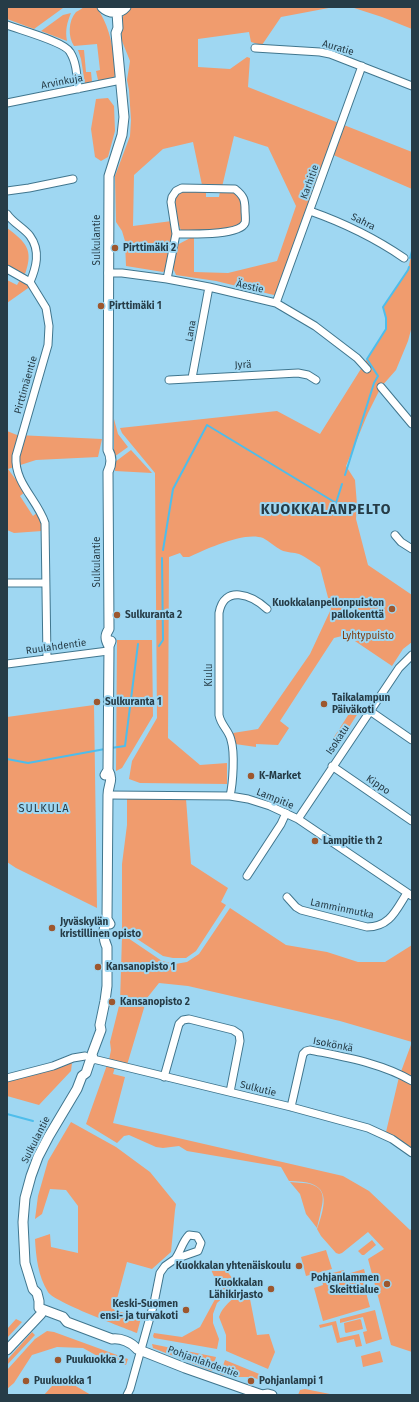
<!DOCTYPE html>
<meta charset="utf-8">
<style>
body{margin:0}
#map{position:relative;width:419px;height:1402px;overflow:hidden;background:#9fd7f2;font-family:"Fira Sans",sans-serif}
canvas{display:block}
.frame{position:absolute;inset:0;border:8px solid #263c47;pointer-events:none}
</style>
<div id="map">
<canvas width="419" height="1402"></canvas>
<div class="frame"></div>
</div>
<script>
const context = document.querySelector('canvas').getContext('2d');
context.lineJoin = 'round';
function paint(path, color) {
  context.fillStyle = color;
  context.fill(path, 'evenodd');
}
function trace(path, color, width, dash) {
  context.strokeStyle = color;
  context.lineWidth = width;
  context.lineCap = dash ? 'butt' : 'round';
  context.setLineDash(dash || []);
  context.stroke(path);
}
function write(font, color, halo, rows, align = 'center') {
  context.font = font + ' "Fira Sans",sans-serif';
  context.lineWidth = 4;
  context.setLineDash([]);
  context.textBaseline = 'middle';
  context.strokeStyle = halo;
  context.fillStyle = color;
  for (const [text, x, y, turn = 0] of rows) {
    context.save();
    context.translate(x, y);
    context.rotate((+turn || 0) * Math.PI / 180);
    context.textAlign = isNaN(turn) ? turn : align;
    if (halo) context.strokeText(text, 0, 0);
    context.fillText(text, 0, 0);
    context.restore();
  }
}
paint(new Path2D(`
 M7,7H68L63,8L34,29L7,19Z
 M84,7H96C108,23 112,41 114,60C115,67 117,73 113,79L100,82L98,80L96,71L100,70L97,44L74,46C68,37 68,21 76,12C79,10 82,9 84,7Z
 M130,7H334L281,17L262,45L251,42L249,32L198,39V67L230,69L247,57L250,58L248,87L412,152V189L331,154L278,296L216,281L176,275L173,268L177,245L194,236V272L228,273L277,261L296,206L268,147L234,136L222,187L202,185L193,142L163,149L134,175L133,226L172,221L173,228L167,268L163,272L126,266L125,241L122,231L116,222L115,176L130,136L131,120L129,90L127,80L130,61L122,41L120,21L123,16Z
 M351,7H412V29L382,17Z
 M71,13C67,23 65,30 67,41L41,31L63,15Z
 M78,50H84L86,72H91L92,82L90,84H85L81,59Z
 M108,98L114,106L115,131L108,157L101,161L95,157L91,129L96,99Z
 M183,191H206V197H219L220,191L234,192L242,199C242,205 244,215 242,221C237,234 198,231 185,231L181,230C178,225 172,203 175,197C176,194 180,192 183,191Z
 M7,228C26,242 34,250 25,274L7,266Z
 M412,251V326L408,341L396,370L381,387L368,413L346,466L355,480L357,505L356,519L368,565L412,595V642L403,649L392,666L346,635L334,638L280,721L289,728L278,745L256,744V747L235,744L233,733L258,729L310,654L331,609L320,567C314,563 306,557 299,554C294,552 287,553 281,550C275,547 269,541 263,538C245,531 206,549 189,557H183L180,553L169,557L168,738L200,765L227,763V784L140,783L129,779L132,761L157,718L155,473L122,433L120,428L277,411L320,434L386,329V318L383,307L408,270Z
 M21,278L31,286L7,303V280L17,285Z
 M114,419L118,434L128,447L114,457Z
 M7,431L17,435L102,439L98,457L36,460L8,469L25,492L20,496L33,516L38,512L41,518L42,531L14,533L7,530Z
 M131,450L152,473L115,471V462Z
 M117,640H152L153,716L122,768L116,771Z
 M356,703L362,707L340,741L334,737Z
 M94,705L97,908L16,868L7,862V717Z
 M127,798L186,799L191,864L228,888L221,902L226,905L196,951L186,958H173L163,956L122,929V864L127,825Z
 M230,908L286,945L327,952L358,962H385L412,945V1148L386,1132L399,1077L412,1042L340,1021L188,986L159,983L147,998L127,1065L109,1060L111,1050L110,1042L120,1002L122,937L128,938L162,961L175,964L187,962L199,954Z
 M72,1063L71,1071L39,1105L7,1096V1082Z
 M107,1065L115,1067L113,1074L125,1077L113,1123L343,1176L369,1191L410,1230L412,1229V1352L391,1345L368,1259L384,1249L368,1232L342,1253L339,1254L336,1253L321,1236L317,1229C329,1196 328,1181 289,1181L281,1167L187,1151L179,1146L163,1148L156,1147L129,1135L124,1136L117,1143L86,1124Z
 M71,1122L116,1147L150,1172L176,1204L175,1210L171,1252L152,1269L127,1262L114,1310L141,1318L137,1333C122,1327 54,1302 48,1292C38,1276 36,1257 35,1239L50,1234L51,1247L78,1253V1206L66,1190L50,1189L42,1214L35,1219L38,1196L48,1161Z
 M290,1182C297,1183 308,1182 315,1186C327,1192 322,1205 320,1215C319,1219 318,1223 317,1228L306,1214L300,1194Z
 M372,1240L376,1245L364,1255H362L358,1251Z
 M326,1250L332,1269L306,1276L301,1257Z
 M202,1261H219L233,1279L234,1285L226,1295L217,1303L213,1314V1323L219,1339L217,1349L154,1338L153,1336L154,1333L182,1337L200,1327L220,1290L209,1265L193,1263Z
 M364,1269L365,1273L361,1274L370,1307L323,1321L314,1288L323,1285L321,1276L344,1270V1275Z
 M240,1291L248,1296L250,1299L257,1335L269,1334L275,1352L268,1369L226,1351V1335L219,1317C223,1305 232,1301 240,1291Z
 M375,1310L382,1339L366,1344L363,1332L367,1331L363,1317L340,1323V1319Z
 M16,1319L22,1322L7,1338V1329Z
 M360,1319L361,1320L363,1329L346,1333L345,1332L344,1323Z
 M336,1321L340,1338L359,1334L362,1346L356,1347L354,1339L337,1343L332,1325L320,1328L319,1325Z
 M47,1331L54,1332L128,1359L126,1365L110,1363L83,1348L57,1347L32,1355L14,1383L7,1389V1370L35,1339Z
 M32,1332L35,1335L7,1365V1360Z
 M152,1344L216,1357L212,1371L153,1348Z
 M380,1351L383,1362L363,1367L361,1356Z
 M225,1360L274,1380L276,1381V1384L275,1386L252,1377H236L220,1374Z
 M63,1384L74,1385L91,1395H44L52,1386Z
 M305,1389L335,1395H298L300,1390Z`), '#f09c6e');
trace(new Path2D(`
 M410,258L412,251
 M345,475L374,383L378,376L367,359L386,329V318L383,307L408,270L409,267
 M163,550L173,489L207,425L336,503L342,484
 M159,646L163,640L162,558
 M111,748L125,746L138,644
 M7,759L28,763L105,749
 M7,1114L33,1121`), '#4ebdeb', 2);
const minor = new Path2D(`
 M7,25C20,30 65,42 70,52C77,63 77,78 78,89
 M255,48L320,52L330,54L412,86
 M7,103L121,80
 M7,191L29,188L73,179
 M310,211C344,223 375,238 404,258
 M7,214C13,223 24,228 30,236C41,251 36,268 30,282
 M7,269L30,282L46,308L49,326L48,345L16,456C14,483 37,499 45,523L47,659
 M108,273H122L167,279L209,287L276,303L315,326L357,358L367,369
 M167,279L176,234L171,202L172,197L176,191L182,188L235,189C244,196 245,200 245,210C245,214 246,220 245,223C239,236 190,234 176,234
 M276,303L362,66
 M192,378L209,287
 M169,380L298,373L308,375L316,380
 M381,387L412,424
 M395,535L401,542L412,549
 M7,583H45
 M7,664L108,651
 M370,711L412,740
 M332,766L412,821
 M108,795L230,796L248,799L270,806L298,819L412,896
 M230,796C233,783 235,753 231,740C229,730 221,726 219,715V613C224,584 252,595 267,609
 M298,819L399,668L412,655
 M247,876L281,824L286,813
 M287,897L296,907L301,910L367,927C390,927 396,910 407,893
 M93,1059L291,1107L368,1128L392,1139L412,1153
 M164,1077L179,1024L183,1020L189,1019L233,1030L239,1034L240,1041L230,1092
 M7,1078L53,1066L73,1058L85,1056
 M291,1107L303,1054L306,1051L310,1050C344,1057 382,1063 412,1081
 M127,1395L130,1389L154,1303L160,1273L165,1266L175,1259L198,1251L201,1243L197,1236L189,1235C182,1242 181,1251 175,1259`);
const major = new Path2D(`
 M102,7C109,14 120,14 126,7
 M109,646C105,639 105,635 109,629L108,472C112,464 112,457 108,450L109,176L122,135L124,117L116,33L118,28L117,12
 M108,770C114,781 108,784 108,795L107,919L110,924
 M105,775L108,770L109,646L111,641
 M39,1308V1301L37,1293L33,1289L25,1263L23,1222L25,1198L31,1176L38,1157L49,1136L77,1089L82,1076L86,1073L90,1061L93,1059L92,1054L101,1030L100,1025L105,1001L107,986V947C103,939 103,928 107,919
 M39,1308L63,1317L67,1322L112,1339C121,1338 131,1342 137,1349L185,1368L262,1395L268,1394L272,1395
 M7,1350L41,1314`);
trace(minor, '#40768e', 9);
trace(major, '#40768e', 11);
trace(minor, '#fff', 7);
trace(major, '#fff', 9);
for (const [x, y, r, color] of [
 [115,248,4,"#9d572e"],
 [101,306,4,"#9d572e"],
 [392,609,4,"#9d572e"],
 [117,615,4,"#9d572e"],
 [97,702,4,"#9d572e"],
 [324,704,4,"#9d572e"],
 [251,776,4,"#9d572e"],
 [315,841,4,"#9d572e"],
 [52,928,4,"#9d572e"],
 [98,967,4,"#9d572e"],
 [112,1002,4,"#9d572e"],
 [299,1266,4,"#9d572e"],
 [387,1284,4,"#9d572e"],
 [271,1289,4,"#9d572e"],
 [186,1310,4,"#9d572e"],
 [58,1360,4,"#9d572e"],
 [26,1381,4,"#9d572e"],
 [251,1381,4,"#9d572e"]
]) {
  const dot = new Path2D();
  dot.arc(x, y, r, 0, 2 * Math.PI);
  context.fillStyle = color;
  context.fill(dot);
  trace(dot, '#9fd7f2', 1.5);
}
write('10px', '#263c47', '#9fd7f2', [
 ["Auratie",338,48,16],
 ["Arvinkuja",62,82,-11],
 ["Karhitie",310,182,-70],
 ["Sahra",363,222,27],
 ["Sulkulantie",97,240,-90],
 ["Äestie",250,287,13],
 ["Lana",191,331,-80],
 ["Jyrä",243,365,-3],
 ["Pirttimäentie",26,385,-74],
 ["Sulkulantie",97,562,-90],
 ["Ruulahdentie",56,647,-8],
 ["Kiulu",209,675,-90],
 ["Isokatu",338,740,-56],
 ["Kippo",378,785,34],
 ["Lampitie",275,799,22],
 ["Lamminmutka",342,909,12],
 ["Isokönkä",333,1045,11],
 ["Sulkutie",258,1089,14],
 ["Sulkulantie",36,1140,-63],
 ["Pohjanlahdentie",203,1362,20]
]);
write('bold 10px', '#263c47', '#9fd7f2', [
 ["Pirttimäki 2",123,248],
 ["Pirttimäki 1",109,306],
 ["Kuokkalanpellonpuiston",384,603,"right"],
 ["pallokenttä",384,615,"right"],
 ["Sulkuranta 2",125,615],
 ["Taikalampun",332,698],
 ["Päiväkoti",332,710],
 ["Sulkuranta 1",105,702],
 ["K-Market",259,776],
 ["Lampitie th 2",323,841],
 ["Jyväskylän",60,922],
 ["kristillinen opisto",60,934],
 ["Kansanopisto 1",106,967],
 ["Kansanopisto 2",120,1002],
 ["Kuokkalan yhtenäiskoulu",291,1266,"right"],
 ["Pohjanlammen",379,1278,"right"],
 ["Skeittialue",379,1290,"right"],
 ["Kuokkalan",263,1283,"right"],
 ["Lähikirjasto",263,1295,"right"],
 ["Keski-Suomen",178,1304,"right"],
 ["ensi- ja turvakoti",178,1316,"right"],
 ["Puukuokka 2",66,1360],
 ["Puukuokka 1",34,1381],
 ["Pohjanlampi 1",259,1381]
], 'left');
write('10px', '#7e3b0d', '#9fd7f2', [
 ["Lyhtypuisto",368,636]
]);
context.letterSpacing = '1px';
write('11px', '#263c47', '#9fd7f2', [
 ["SULKULA",44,809]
]);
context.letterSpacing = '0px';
context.letterSpacing = '1px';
write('bold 14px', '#263c47', '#9fd7f2', [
 ["KUOKKALANPELTO",326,510]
]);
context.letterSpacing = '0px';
</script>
